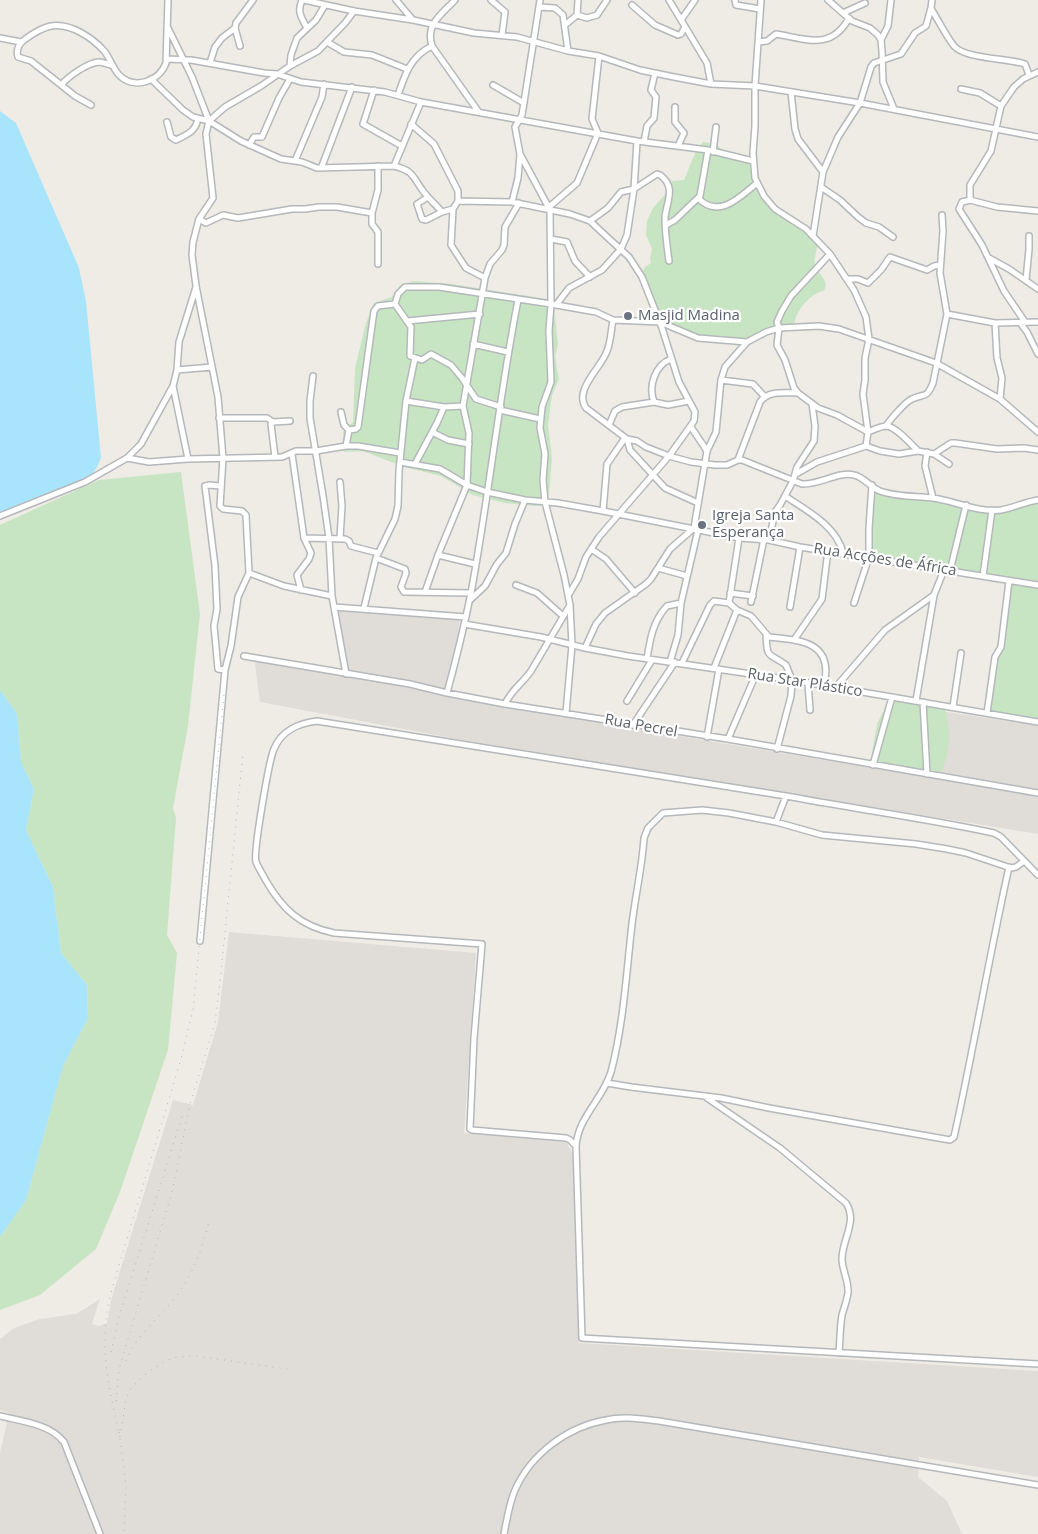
<!DOCTYPE html>
<meta charset="utf-8">
<style>
body{margin:0}
canvas{display:block;background:#efebe5}
</style>
<canvas width="1038" height="1534"></canvas>
<script>
const context = document.querySelector('canvas').getContext('2d');
context.lineJoin = 'round';
function paint(path, color) {
  context.fillStyle = color;
  context.fill(path, 'evenodd');
}
function trace(path, color, width, dash) {
  context.strokeStyle = color;
  context.lineWidth = width;
  context.lineCap = dash ? 'butt' : 'round';
  context.setLineDash(dash || []);
  context.stroke(path);
}
function write(font, color, halo, rows, align = 'center') {
  context.font = font + ' "Open Sans",sans-serif';
  context.lineWidth = 4.5;
  context.setLineDash([]);
  context.textBaseline = 'middle';
  context.strokeStyle = halo;
  context.fillStyle = color;
  for (const [text, x, y, turn = 0] of rows) {
    context.save();
    context.translate(x, y);
    context.rotate((+turn || 0) * Math.PI / 180);
    context.textAlign = isNaN(turn) ? turn : align;
    if (halo) context.strokeText(text, 0, 0);
    context.fillText(text, 0, 0);
    context.restore();
  }
}
paint(new Path2D(`
 M1032,521L1038,522V834L457,739L260,702L255,665L256,659L347,672L335,608L460,618L449,695L673,735L932,778L941,711L1019,723Z
 M229,932L476,953L464,1133L566,1142L573,1154L579,1343L1038,1371V1477L919,1457L918,1477L947,1501L962,1534H0V1453L9,1413L0,1410V1339L14,1328L40,1319L76,1314L100,1299L92,1324L99,1326L107,1323L111,1300L173,1100L193,1105L218,1022Z`), '#e0ddd9');
paint(new Path2D(`
 M703,142L715,144L726,152L750,165L752,177L759,191L774,210L809,233L818,245C816,251 814,259 815,266C818,275 830,279 824,291C810,293 796,311 794,325L785,324L746,339L697,337L674,327L660,318L644,280L643,271L645,267L651,263L650,258L652,249L646,235L647,221L653,208L667,192L672,181L684,180L696,151Z
 M414,281L451,284L547,299L554,307L558,345L555,356L559,379L552,395L548,425L552,458L549,493L545,505L536,506L505,503L473,495L441,476L404,467L363,451L344,452L343,432L348,426L353,422L355,368L366,323L374,303L392,297L400,285Z
 M181,472L200,614L188,726L173,808L176,818L167,935L177,953L168,1050L120,1192L96,1249L40,1295L0,1310V1237L26,1200L63,1066L88,1018L87,985L61,953L53,887L26,830L34,789L21,762L17,714L0,690V525L99,480Z
 M873,488L997,509L1038,500V722L989,716L985,706L1010,582L867,555V515Z
 M891,695L945,708C952,736 950,748 941,775L870,764L877,724Z`), '#c8e5c3');
paint(new Path2D(`
 M0,111L16,123L79,268L86,301L101,458L97,467L89,478L0,514Z
 M0,690L17,714L21,762L34,789L26,830L53,887L61,953L87,985L88,1018L63,1066L26,1200L0,1237Z`), '#a8e4fb');
const minor = new Path2D(`
 M302,0C297,12 301,17 307,28
 M304,0L354,11L413,20L474,33L517,37L568,51L599,56L640,70L674,77L711,84L755,86L860,103L1038,137
 M396,0L413,20
 M455,0C442,14 425,24 432,46L478,111
 M491,0L505,12L502,35
 M540,0L522,115L515,127L520,154L550,210L551,304L549,331L551,382L542,407L540,428L545,454L543,480L545,502L564,575L570,605L572,645L566,713
 M669,0L707,63L711,84
 M735,0L736,5L760,9
 M761,0L755,86V126L753,153L755,178L764,196L775,209L806,229L830,254L854,290L866,317L869,339L865,358V380L863,394L868,432L866,446
 M828,0L852,21L870,28L878,35L881,40L882,51L883,82L894,109
 M932,0L931,8L933,12C940,23 946,36 954,46C965,59 1007,58 1025,64L1029,75
 M632,5L655,25L678,35L681,34L685,27
 M539,7L555,8L563,15L568,51
 M843,13L865,3
 M577,15L578,0
 M681,20L695,0
 M565,25L577,15L587,18L597,15L607,0
 M168,28L192,77L209,121
 M235,28L240,46
 M0,38L21,42
 M881,40L888,26L891,0
 M327,42L344,52L372,55L407,69
 M758,42L767,41L776,34C806,39 831,51 849,18
 M166,59L191,60L264,73L277,74L301,82L385,92L421,102L637,141L708,150L753,161
 M210,63L215,47L222,38L235,28L236,23L253,0
 M290,66L291,55L297,38L316,20L325,5
 M151,79L183,110L193,117L209,121L241,141L281,159L302,162L317,168L394,166C414,171 412,176 423,191C429,199 436,205 442,212L453,209
 M61,85C69,76 87,63 99,62C103,62 107,64 111,65
 M493,85L524,103
 M961,89L980,93L1001,106
 M374,90L363,124L402,146
 M791,92L795,129L798,139L823,172
 M398,95C405,74 411,56 432,46
 M91,105L75,96L31,61L18,57C16,50 19,44 24,40C32,34 41,28 51,26C71,23 93,38 105,52C110,59 113,68 119,75C134,90 159,82 166,63L168,0
 M675,107V122L684,133L678,146
 M167,122L171,137L176,140C188,134 195,132 198,119
 M411,124L434,144L458,191V201L453,209L451,245L466,268L485,278
 M644,142L647,126L654,118L656,97L651,90L655,73
 M249,145L254,137H262L279,98L290,79
 M713,152L716,127
 M295,161L322,97L324,84
 M322,166L352,87
 M394,166L421,102
 M821,187L840,200L858,217L866,223L879,227L893,237
 M428,197L417,204L422,219L426,220L442,212
 M698,198C719,220 741,196 757,183
 M970,200V185L991,151L1001,106L1014,87L1023,79L1038,72
 M458,201L512,202L570,214L590,221L606,236L629,257L642,277L662,328L679,382L695,412L694,421L669,456L599,537L586,557L578,579L569,594
 M512,202L518,178L520,154
 M549,207L577,183L598,133L592,119L599,56
 M199,219L206,223L223,215L238,218L292,209H305L319,207H337L372,213
 M590,221L608,208L621,192L634,189L657,174L660,175C677,187 666,203 665,218C665,232 667,247 669,261
 M666,225L675,220L700,196L708,150
 M813,236L823,172L838,137L860,103L871,67L874,63L901,54L915,33L926,26L931,8
 M551,239L567,242L575,261L590,277
 M830,254L791,296L782,311L777,322L779,328L777,345L785,360L794,388L798,393L818,408L837,415L868,432C873,430 881,426 887,426C896,427 911,444 918,451
 M989,258L1009,269L1038,289
 M378,264V232L372,224V213L378,190V166
 M847,279H858L868,283L881,270L890,257L927,270L934,266L940,265
 M1026,280L1029,249V236
 M395,304L411,327L410,356L422,360L431,354L451,365L462,378L476,399L501,407
 M556,305L569,288L602,270L621,249L627,235L634,189L637,141
 M947,314L995,323L1038,322
 M613,320C611,330 611,341 607,351C602,367 573,390 586,408L627,439L637,441L646,447L669,456L691,462L715,465H727L738,460H742L802,484C819,485 839,471 854,475C864,477 870,487 880,491C896,497 916,496 933,498C955,501 979,513 1001,510C1013,508 1025,502 1038,500
 M407,321L480,314
 M1025,322L1004,291L982,245L959,209L962,202L970,200L997,207L1038,211
 M995,323L997,358L1002,378L1000,399
 M1021,324L1027,332L1038,354
 M473,344L508,352
 M177,370L212,367
 M313,376L310,401V418L323,496L329,538L332,596L346,674
 M721,380L753,384L764,396
 M173,386L188,459
 M406,401L444,407L463,406
 M654,402C648,386 655,365 671,359
 M500,410L540,419
 M341,412L344,425L349,430
 M219,418H267L273,422
 M609,425L615,411L622,407L654,402L668,405L689,401
 M886,426C890,420 905,402 912,399C924,393 926,400 933,383L947,314L940,273L943,231L942,215
 M432,432L448,440L469,444
 M627,439L630,450L665,488L698,503
 M346,446L349,430L356,429L358,427L374,311L378,306L395,304L398,294L405,287H439L551,304L596,312L613,320L660,322L698,338L747,342
 M707,451L716,432L721,380L725,367L747,342L766,332L779,328L819,326L839,329L936,363L1000,399L1038,432
 M927,452L925,466L933,498
 M292,454L304,538L311,553L309,559L297,575L301,590
 M934,454L951,443H955L997,449L1024,448L1038,450
 M275,457L271,424L273,422L290,421
 M127,458L149,462L188,459L282,457L296,451H316L346,446H358L400,453
 M738,460L760,402C768,390 785,393 798,393
 M400,462L440,469L467,485L487,492L525,500L558,503L603,511L739,538L769,540L800,547L1038,585
 M415,464L437,423L444,407
 M796,474L817,462L866,446L880,451L899,454L918,451L934,454L949,464
 M220,486L210,485L205,486L215,566L217,609L214,626L218,669L225,670
 M785,496C806,510 837,526 843,553
 M603,511L607,464L625,438
 M0,516L85,482L127,458L141,444L173,386L177,370L179,342L196,287
 M304,538L345,539L349,541L351,546L378,553
 M340,538L342,506L340,482
 M769,540L775,512L780,505L793,481L797,467L814,441L815,426L812,404
 M591,549L606,559L635,593
 M438,555L475,564
 M376,558L405,569L406,573L401,587L404,592L471,593
 M658,568L687,576
 M950,571L966,505
 M249,573L284,586L332,596
 M983,576L992,510
 M516,585L537,593L563,616
 M425,592L438,555L467,485L469,433L463,406L485,278L490,264L502,250L504,245L505,227L519,203
 M730,593L753,596
 M470,600L485,586L497,564L506,553L515,524L525,500
 M751,602L764,539
 M729,603L739,538
 M854,603L869,557V528L872,485
 M334,607L466,617
 M790,607L800,547
 M364,608L376,558L395,519L398,506L399,471L406,401L415,358
 M464,624L541,637L585,648L628,656L792,680L1038,722
 M766,634C767,660 768,652 786,665L792,680L791,696L777,749
 M794,640L822,599L828,550
 M585,648L596,624L605,613L646,584L651,579L670,549L694,528L707,451L691,427
 M244,656L410,684L447,693L505,704L728,739L1038,793
 M647,659C650,639 653,621 667,606L681,603
 M670,662L678,635L681,603L698,530
 M682,663L710,605L714,601L729,603L737,610L751,616L769,637C802,640 834,642 824,686
 M714,668L737,610
 M808,683L810,710
 M835,688L885,630L934,595
 M447,693C456,660 464,627 471,593C489,496 499,397 518,300
 M627,701L652,660
 M916,701L934,595L944,570
 M923,702L927,774
 M505,704C512,689 522,684 531,671L570,605
 M953,707L961,653
 M987,713L995,657L1001,647L1009,581
 M633,725L675,662
 M707,737L719,669
 M728,739L756,674
 M873,765L892,697
 M776,822L786,796
 M1024,861L1016,867L1011,868L966,853L947,849L916,844L822,835L776,822L729,813L702,810L663,813L648,828L644,838C642,870 634,901 631,933C626,979 623,1026 611,1072C603,1099 578,1117 576,1146L582,1338L1038,1364
 M200,941L225,670L231,646L238,597L249,573L246,515L242,511L223,509L220,506L223,458L218,397L196,286L192,255L193,242L199,219L213,198L206,134L209,121L225,107L261,86L290,66L318,51L345,23L354,11
 M607,1083L631,1087L721,1098L769,1108L950,1140L954,1137C974,1047 989,957 1009,867
 M707,1098L780,1148L846,1203C858,1222 842,1239 842,1259C842,1270 849,1281 848,1293C847,1300 844,1308 842,1315C840,1327 840,1341 839,1353
 M576,1146L570,1140L566,1138L472,1130L470,1129L474,1038L482,944L334,933C300,926 282,909 265,879C262,873 258,867 256,862C253,853 269,760 274,749C281,731 299,723 317,721L786,796C855,809 925,818 994,833L1001,837L1038,875
 M0,1416C21,1421 50,1424 64,1442L100,1534
 M504,1534C507,1519 509,1504 515,1490C531,1454 567,1427 606,1420C623,1416 641,1419 659,1421L1038,1485`);
trace(minor, '#b5b8bb', 8);
trace(minor, '#fff', 5);
trace(new Path2D(`
 M111,1352L118,1320L183,1113
 M126,1361C136,1335 158,1319 175,1298C195,1272 202,1248 210,1218
 M116,1401L119,1369L172,1192L190,1104L215,1023L220,982L243,753
 M121,1430L126,1399L131,1388L147,1373L165,1361L177,1357L196,1356L287,1369
 M119,1432L126,1485L124,1534
 M120,1437C111,1399 102,1361 106,1321C107,1305 112,1290 116,1275L181,1059L193,1010L224,694`), '#b3b4b5', 1, [1, 6]);
for (const [x, y, r, color] of [
 [628,316,5,"#6b7280"],
 [702,525,5,"#6b7280"]
]) {
  const dot = new Path2D();
  dot.arc(x, y, r, 0, 2 * Math.PI);
  context.fillStyle = color;
  context.fill(dot);
  trace(dot, '#fff', 2);
}
write('15px', '#5b616d', '#fff', [
 ["Masjid Madina",638,316],
 ["Igreja Santa",712,516],
 ["Esperança",712,533]
], 'left');
write('15px', '#5d6265', '#fff', [
 ["Rua Acções de África",885,560,9],
 ["Rua Star Plástico",805,683,9],
 ["Rua Pecrel",641,726,10]
]);
</script>
